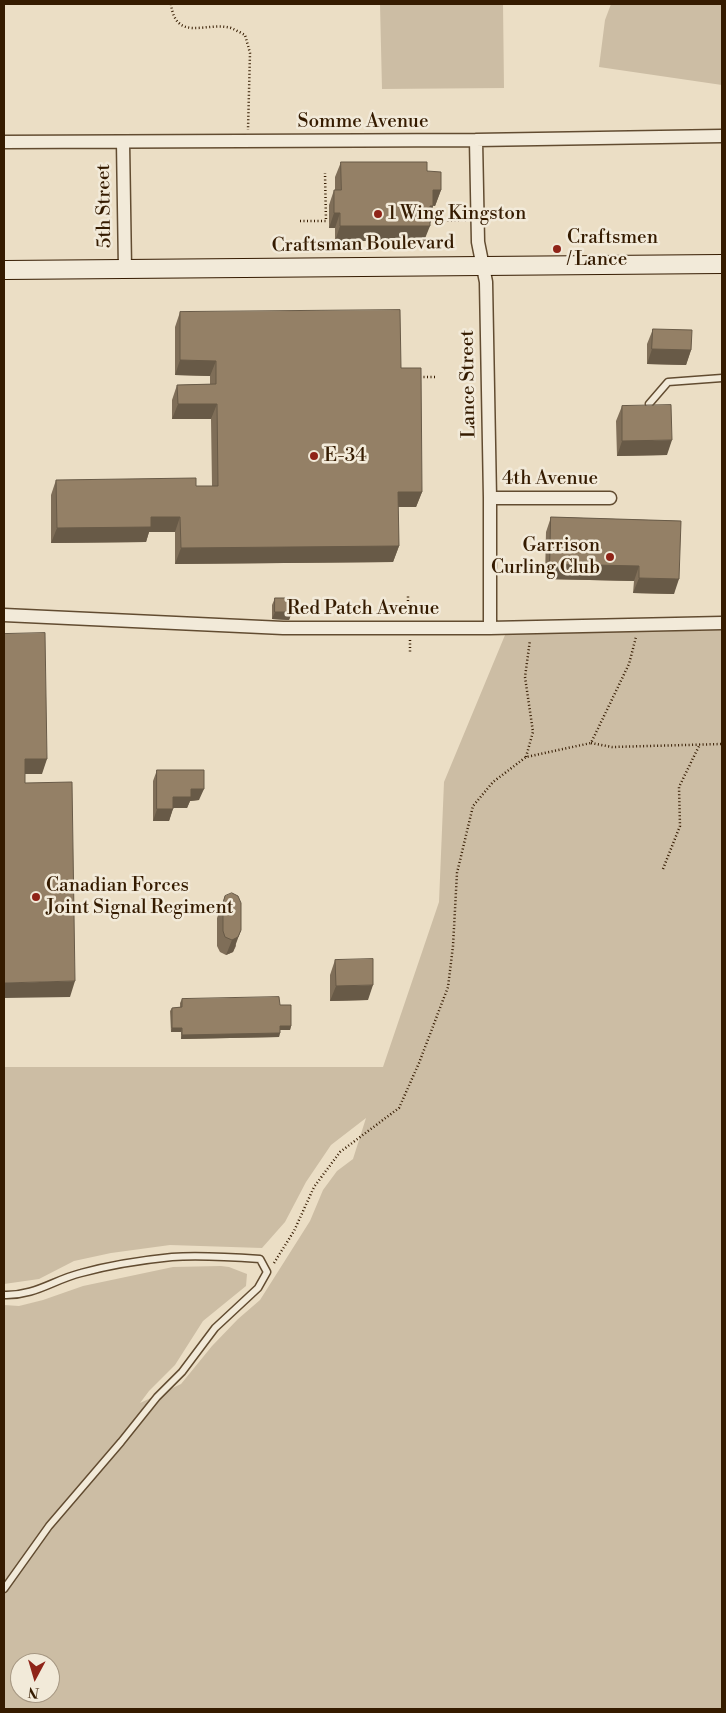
<!DOCTYPE html>
<style>
body{margin:0}
#map{position:relative;width:726px;height:1713px;overflow:hidden;background:#ebdec5;font-family:"Libre Bodoni",serif}
canvas{display:block}
.frame{position:absolute;inset:0;border:5px solid #351b00;pointer-events:none}
.north{position:absolute;left:10px;top:1653px;width:50px;height:50px;box-sizing:border-box;background:#f2ead9;border:1px solid #a69782;border-radius:50%;rotate:186deg;font-size:14px;font-weight:700;line-height:20px;text-align:center;color:#351b00}
.north::after{content:'';display:block;margin:auto;width:18px;height:22px;background:#8f2418;clip-path:polygon(50% 0,100% 100%,50% 72%,0 100%)}
</style>
<div id="map">
<canvas width="726" height="1713"></canvas>
<div class="frame"></div>
<div class="north">N</div>
</div>
<script>
const context = document.querySelector('canvas').getContext('2d');
context.lineJoin = 'round';
function paint(path, color) {
  context.fillStyle = color;
  context.fill(path, 'evenodd');
}
function trace(path, color, width, dash) {
  context.strokeStyle = color;
  context.lineWidth = width;
  context.lineCap = dash ? 'butt' : 'round';
  context.setLineDash(dash || []);
  context.stroke(path);
}
function write(font, color, halo, rows, align = 'center') {
  context.font = font + ' "Libre Bodoni",serif';
  context.lineWidth = 5;
  context.setLineDash([]);
  context.textBaseline = 'middle';
  context.strokeStyle = halo;
  context.fillStyle = color;
  for (const [text, x, y, turn = 0] of rows) {
    context.save();
    context.translate(x, y);
    context.rotate((+turn || 0) * Math.PI / 180);
    context.textAlign = isNaN(turn) ? turn : align;
    if (halo) context.strokeText(text, 0, 0);
    context.fillText(text, 0, 0);
    context.restore();
  }
}
paint(new Path2D(`
 M380,4H503L504,88L382,89Z
 M611,4H722V85L599,67L605,20Z
 M510,623L722,624V1709H4V1305L19,1306L43,1300L83,1286L173,1267L221,1266L229,1267L247,1274L246,1286L203,1321L175,1365L149,1391L140,1403L181,1384L212,1346L238,1319L260,1300L310,1221L323,1190L337,1171L353,1159L366,1118L331,1145L306,1182L285,1222L262,1248L170,1245L111,1253L74,1261L39,1279L4,1284V1067H383L439,902L444,782ZM20,1663H50V1693H20Z`), '#ccbda4');
const lane = new Path2D(`
 M649,404L668,382L722,378
 M4,1295C35,1296 53,1280 81,1273C110,1265 142,1260 172,1257C201,1255 231,1257 260,1259L267,1272L258,1288L215,1328L182,1372L157,1397L121,1442L49,1526L4,1589`);
const street = new Path2D(`
 M476,140L478,242L486,282L490,498V628
 M4,142L476,140L722,136
 M123,142L125,269
 M490,498H610
 M4,615L283,628H490L722,623`);
const secondary = new Path2D(`
 M4,270L722,264`);
trace(lane, '#624c31', 9);
trace(street, '#624c31', 15);
trace(secondary, '#351b00', 20);
trace(new Path2D(`
 M171,4C176,43 207,21 231,28C236,30 241,33 245,35L250,53L248,130
 M300,221H326L325,173
 M430,221L466,220
 M420,377H436
 M408,615V594
 M410,640V654
 M591,743L612,747L722,744
 M526,757L533,732L525,677L530,640
 M663,869L680,826L679,787L700,744
 M274,1263L294,1231L314,1187L340,1152L399,1108L419,1063L448,987L453,946L457,873L473,806L493,782L526,757L591,743L629,664L636,637`), '#351b00', 2.5, [1, 2.5]);
trace(lane, '#f2ead9', 6);
trace(street, '#f2ead9', 12);
trace(secondary, '#f2ead9', 18);
paint(new Path2D(`
 M341,162L427,171L441,190L435,206L433,205L430,216L424,241H335V228H329V205L334,190H335V177Z
 M180,312L401,368L422,492L416,507H398L399,546L393,562L175,564V532H149L146,542L51,543V495L56,480L196,486H212L211,419H172V400L177,385L210,384V376L175,375V327Z
 M653,329L691,350L686,365L647,364V344Z
 M622,406L667,455L617,456L616,421Z
 M551,517L681,521L674,594L633,593L634,581L545,579L546,532Z
 M275,598L292,612L289,620L272,619V605Z
 M157,770L199,800L190,801L187,808H173L169,821H153V781Z
 M225,896L236,946L233,952L226,955L220,952L217,946V918Z
 M335,960L368,1000L330,1001V975Z
 M182,999L280,1005L291,1026L290,1030H280L279,1037L181,1039V1032H171L170,1011L172,1008L180,1007V1003Z`), '#7f6e58');
paint(new Path2D(`
 M433,190H441L435,206L428,205Z
 M430,206H433L428,222Z
 M334,213H340L335,228H329Z
 M340,226H430L424,241H335Z
 M652,349L691,350L686,365L647,364Z
 M180,360L216,361L210,376L175,375Z
 M178,404H217L211,419H172Z
 M672,440L667,455L617,456L622,441Z
 M398,492H422L416,507H393Z
 M151,517H180L175,532H149L146,542L51,543L57,528Z
 M399,546L393,562L175,564L181,548Z
 M550,564L639,566L634,581L545,579Z
 M639,578L679,579L674,594L633,593Z
 M275,612H292L289,620L272,619Z
 M25,759H47L42,774H20Z
 M191,789H204L199,800L190,801L187,808H169L173,797Z
 M157,809H173L169,821H153Z
 M241,930L233,952L226,955L232,940Z
 M75,981L70,997L4,998V983Z
 M373,985L368,1000L330,1001L336,986Z
 M280,1026H291L290,1030H279Z
 M172,1028H182L181,1032H171Z
 M280,1033L279,1037L181,1039L182,1035Z`), '#685a47');
const building = new Path2D(`
 M341,162H427V171L441,172V190H433V206H430V226H340V213H334V190H341Z
 M400,310L401,368H421L422,492H398L399,546L181,548L180,517H151V527L57,528L56,480L196,478V486H218L217,404H178L177,385L216,384V361L180,360V312Z
 M653,329L692,330L691,350L652,349Z
 M671,405L672,440L622,441V406Z
 M551,517L681,521L679,579L639,578V566L550,564Z
 M275,598H292V612H275Z
 M45,633L47,759H25V783L72,782L75,981L4,983V634Z
 M157,770H204V789H191V797H173V809H157Z
 M232,893L238,896L241,903V930L238,937L232,940L225,937L223,931V903L225,896Z
 M373,959V985L336,986L335,960Z
 M279,997L280,1005H291V1026H280V1033L182,1035V1028H172V1008L182,1007V999Z`);
paint(building, '#948066');
trace(building, '#685a47', 1);
for (const [x, y, r, color] of [
 [378,214,5,"#8f2418"],
 [557,249,5,"#8f2418"],
 [314,456,5,"#8f2418"],
 [610,557,5,"#8f2418"],
 [36,897,5,"#8f2418"]
]) {
  const dot = new Path2D();
  dot.arc(x, y, r, 0, 2 * Math.PI);
  context.fillStyle = color;
  context.fill(dot);
  trace(dot, '#f2ead9', 2);
}
write('19px', '#351b00', '#f2ead9', [
 ["Somme Avenue",363,122],
 ["5th Street",105,206,-91],
 ["Craftsman Boulevard",363,245,-1],
 ["Lance Street",469,384,-91],
 ["4th Avenue",550,479],
 ["Red Patch Avenue",363,609]
]);
write('19px', '#351b00', '#f2ead9', [
 ["1 Wing Kingston",388,214],
 ["Craftsmen",567,238],
 ["/ Lance",567,260],
 ["E-34",324,456],
 ["Garrison",600,546,"right"],
 ["Curling Club",600,568,"right"],
 ["Canadian Forces",46,886],
 ["Joint Signal Regiment",46,908]
], 'left');
</script>
